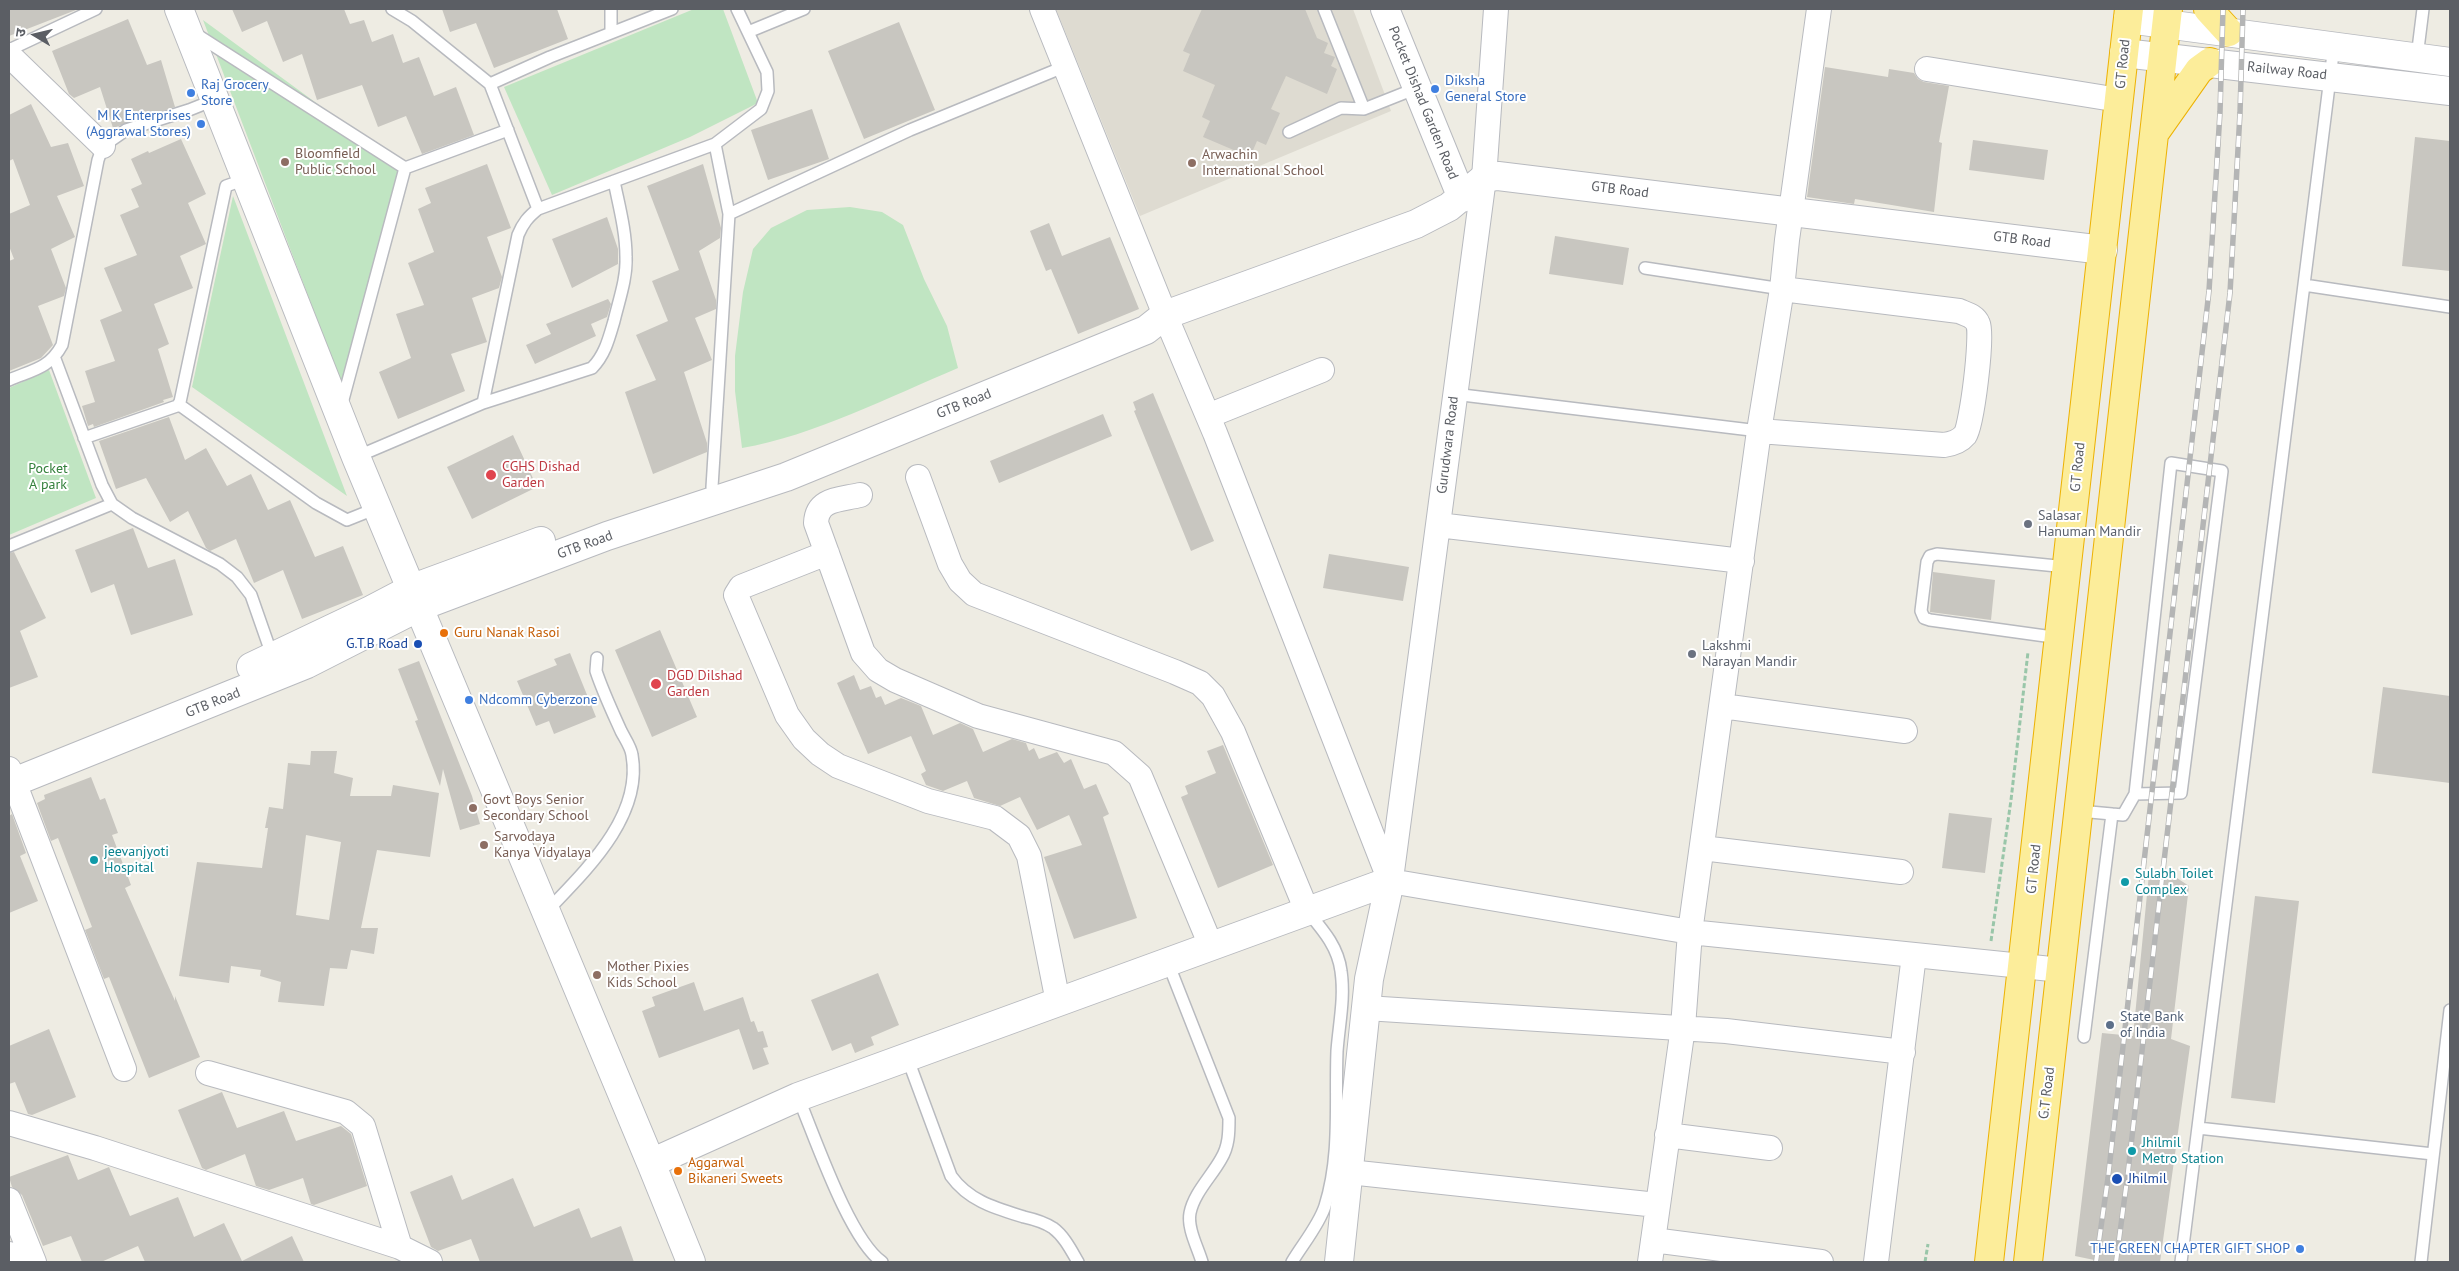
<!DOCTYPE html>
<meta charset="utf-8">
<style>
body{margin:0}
#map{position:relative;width:2459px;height:1271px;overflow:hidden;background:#eeece3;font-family:"PT Sans","Noto Sans Devanagari",sans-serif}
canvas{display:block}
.frame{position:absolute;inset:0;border:10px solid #5b5e64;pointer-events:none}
.north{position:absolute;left:10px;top:10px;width:50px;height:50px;-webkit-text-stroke:4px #fff;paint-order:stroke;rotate:279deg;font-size:14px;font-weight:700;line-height:20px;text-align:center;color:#5b5e64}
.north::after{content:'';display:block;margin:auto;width:18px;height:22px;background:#5b5e64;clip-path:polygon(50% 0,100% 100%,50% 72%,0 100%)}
</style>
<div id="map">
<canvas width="2459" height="1271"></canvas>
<div class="frame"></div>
<div class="north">उ</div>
</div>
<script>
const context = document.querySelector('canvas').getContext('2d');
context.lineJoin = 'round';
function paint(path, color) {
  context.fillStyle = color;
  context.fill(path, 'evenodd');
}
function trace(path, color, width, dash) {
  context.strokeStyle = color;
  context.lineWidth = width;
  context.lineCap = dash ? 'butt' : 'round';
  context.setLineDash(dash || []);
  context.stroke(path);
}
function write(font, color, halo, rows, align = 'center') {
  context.font = font + ' "PT Sans",sans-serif';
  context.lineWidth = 4;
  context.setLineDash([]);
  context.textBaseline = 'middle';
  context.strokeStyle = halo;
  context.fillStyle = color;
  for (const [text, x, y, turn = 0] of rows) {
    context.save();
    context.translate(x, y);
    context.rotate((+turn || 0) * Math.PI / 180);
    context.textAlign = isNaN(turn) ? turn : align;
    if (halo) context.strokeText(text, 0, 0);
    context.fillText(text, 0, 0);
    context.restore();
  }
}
paint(new Path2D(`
 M1056,9H1353L1391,111L1140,216Z`), '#dedbd1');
paint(new Path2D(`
 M694,9H723L758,103L690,137L552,195L504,87Z
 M203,20L405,168L347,398Z
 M233,196L347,496L192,387Z
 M850,207L882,212L903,225L924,279L947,326L958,368C891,396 813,436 742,448L735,391V356L743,292L753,249L771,228L807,210Z
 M49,370L96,498L9,535V388Z`), '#c0e5c2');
paint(new Path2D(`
 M9,9H75L76,10L9,36Z
 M232,9H344L350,24L364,20L372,42L393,34L403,63L419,57L434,96L456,87L474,135L422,154L406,116L378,127L362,85L317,100L302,54L283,62L267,21L242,32Z
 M442,9H557L568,39L494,68L476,23L450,32Z
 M1202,9H1305L1317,38L1328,43L1324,53L1335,57L1331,66L1337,69L1327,94L1286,76L1271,109L1280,113L1266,145L1257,141L1250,157L1203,137L1210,121L1202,117L1215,85L1183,71L1190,54L1183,51Z
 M128,19L147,65L161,60L175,107L113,128L100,87L74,98L69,94L52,51Z
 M899,22L935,110L864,139L828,51Z
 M1825,67L1888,77L1889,69L1914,73L1918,79L1924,82L1949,86L1939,142L1942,143L1934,212L1855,199L1854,204L1807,197Z
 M31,104L51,147L68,143L84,186L57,196L75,237L51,249L66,288L64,296L38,306L53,345L41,358L9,371V261L14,259L9,246V214L30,205L13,159L9,161V115Z
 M812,109L829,159L768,180L751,130Z
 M2415,137L2450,141V271L2402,266Z
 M181,139L206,194L188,203L206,244L180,256L193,288L154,304L169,344L158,349L173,397L163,400L164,402L94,427L93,424L88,426L82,406L95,402L85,371L115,361L100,320L122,311L104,268L137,255L120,215L139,207L131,189L142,184L131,159L148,151L149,153Z
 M1973,140L2048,150L2044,180L1969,170Z
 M487,164L511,228L487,237L502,277L499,288L472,298L487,342L451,354L465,391L398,419L379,372L411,358L396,314L424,305L408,263L434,252L418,209L431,203L425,188Z
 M703,164L721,228L720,238L699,251L716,300V309L695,318L712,360L684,372L707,443V452L653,474L625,392L656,380L636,335L668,321L652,281L679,270L647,186Z
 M607,217L618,249V264L572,288L552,239Z
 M1049,223L1062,256L1110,237L1139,309L1078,334L1051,269L1046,271L1030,231Z
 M1555,236L1629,248L1623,285L1549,274Z
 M608,299L611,304L607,317L591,324L596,336L535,364L526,345L551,334L546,324Z
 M1153,393L1214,541L1191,551L1134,411L1136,410L1133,402Z
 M1103,414L1112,436L999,483L990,461Z
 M169,417L185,460L206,448L227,486L251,474L268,510L290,500L315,557L343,546L363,595L302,619L283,570L254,583L236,539L210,551L206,548L188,511L170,522L146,478L116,489L99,441Z
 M513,435L537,487L472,519L447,467Z
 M133,528L148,568L175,559L193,615L131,635L114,584L91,593L75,550Z
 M14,552L46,618L20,631L38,677L9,688V553Z
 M1329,554L1409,567L1403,601L1323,588Z
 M1933,572L1995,580L1991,620L1930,612Z
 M660,630L697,717L652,737L615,650Z
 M570,653L596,717L554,734L549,721L536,726L517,681L557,665L554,659Z
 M419,661L472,796L480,824L460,830L443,769L440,786L415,721L418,720L398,669Z
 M854,675L860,690L871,686L876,698L881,696L885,705L901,698L921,706L933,735L960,723L973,729L983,752L1012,739L1026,743L1029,751L1034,748L1039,759L1057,752L1064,763L1071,759L1084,789L1096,784L1109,814L1103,817L1137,918L1074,939L1044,857L1082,845L1069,815L1037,830L1020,797L1000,806L974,798L967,781L943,791L926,785L921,774L926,771L911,736L868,754L837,683Z
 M2383,687L2450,696V783L2372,773Z
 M1223,745L1273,865L1218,888L1181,797L1188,794L1185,786L1216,773L1207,751Z
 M311,751H337L334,773L353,778L350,796H391L393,785L439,793L430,857L377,850L361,928H378L374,954L351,950L347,969L330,968L324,1006L278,1002L281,982L260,976L261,970L231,966L229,983L179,976L197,862L262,868L268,828H265L269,807L283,809L288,763L310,765ZM306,835L341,842L329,920L296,915Z
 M91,777L100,800L105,798L118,833L112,835L131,885L125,888L175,1001V996L200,1057L149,1078L109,977L104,979L85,930L92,927L58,838L51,841L37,803L45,799L44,795Z
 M1949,813L1992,818L1985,873L1942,868Z
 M12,814L26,853L20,856L38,901L9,913V816Z
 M2149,874L2174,876L2189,886L2171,1039L2190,1046L2160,1262H2104L2075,1256L2102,1033L2133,1036Z
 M2255,896L2299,901L2275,1103L2231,1098Z
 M878,973L899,1025L871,1037L874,1045L855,1053L851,1043L832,1051L811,1000Z
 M694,982L704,1011L743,997L751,1022L754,1021L758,1032L763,1031L768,1047L763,1048L769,1064L753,1070L739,1029L659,1058L642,1011L655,1006L652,997Z
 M49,1029L76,1097L32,1115L28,1114L15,1082L9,1084V1046Z
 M222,1092L237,1128L284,1111L296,1141L341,1126L351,1134L367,1186L314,1205L311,1204L303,1178L269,1190L256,1186L245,1154L206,1170L202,1168L178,1110Z
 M68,1155L78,1180L109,1167L130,1216L178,1197L194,1237L224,1223L242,1261L292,1236L304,1262H145L138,1246L101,1262H82L71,1236L43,1246L22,1195L12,1187L9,1177Z
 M452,1175L462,1200L513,1178L534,1227L579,1208L591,1238L621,1226L634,1262H480L471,1239L438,1251L431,1247L410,1192Z`), '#c8c6c0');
const service = new Path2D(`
 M392,9L412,21L490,84
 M611,9V32
 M1324,9L1364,109
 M748,32L804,9
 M194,33L405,168
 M9,50L96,9
 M2417,57L2423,9
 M1289,132L1341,108L1364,109L1417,88
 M715,144L729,214L910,130L1066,66
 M538,209L490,84L550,57L672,9
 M1645,268L1782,289
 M2304,285L2450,307
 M55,359L102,485L112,504L132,518L220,564L237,577L251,595L273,658
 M9,380C32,370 49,369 62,345L98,160L103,146L126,130L189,110L214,100
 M1454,394L1759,431
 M483,403L592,368C605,355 609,338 614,321C619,300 627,278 626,257C626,231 619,206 614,181
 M177,406L180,402L226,186L246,179
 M341,407L405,168L508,130
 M84,438L177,406H181L316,503L347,520L377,508
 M356,457L483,403L518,235C523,223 528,217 538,209L715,144L761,109L768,91L767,72L737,9
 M2171,463L2222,471L2181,793L2135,794Z
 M716,500L712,487L729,214
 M9,546L112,504
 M2060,638L1930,620L1924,618L1921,611L1927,562L1930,556L1937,554L2067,567
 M2079,811L2123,815L2135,794
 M547,911C585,871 643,817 632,755C631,747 625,739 621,731C612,711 603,692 596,671L597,658
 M1168,963L1229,1118C1229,1132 1229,1146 1221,1159C1211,1177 1194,1193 1190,1213C1187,1228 1198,1248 1202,1262
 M2084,1037L2112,814
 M907,1057L951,1176C969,1201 995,1208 1024,1217C1033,1219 1044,1222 1053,1228C1064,1236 1071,1250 1078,1262
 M798,1097C815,1137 849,1239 882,1262
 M2198,1128L2433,1154
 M1292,1262C1302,1245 1319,1225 1325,1206C1341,1155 1335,1103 1337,1051C1339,1024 1345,998 1341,971C1338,947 1323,930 1308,912
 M2181,1262L2334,46
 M2421,1262L2450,1010`);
const minor = new Path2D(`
 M1042,9L1165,315L1215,433L1390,881L1690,932L2061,970
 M9,55L103,146
 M1927,69L2119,100
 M1208,416L1322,370
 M1759,431L1944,445C1951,444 1960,441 1965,435C1972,425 1983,335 1978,324C1975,316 1966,314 1959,311L1782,289
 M918,477L950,564L960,581L974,594L1175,672L1200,683L1213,696L1233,732L1307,911
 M860,495C840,500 817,498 816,523L863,653L878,670L895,680L978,716L1114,753L1140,776L1211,946
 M1438,525L1742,561
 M827,553L741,587L736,595L787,715L804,739L820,754L838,766L928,801L995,818L1019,836L1029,856L1058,1002
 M1722,706L1905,731
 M9,769L124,1069
 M1702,848L1901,872
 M1391,879L1484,178L1496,9
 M1366,1008L1726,1031L1903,1052
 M208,1073L346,1112L363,1126L400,1247
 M9,1123L95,1148L400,1247L430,1262
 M1667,1135L1770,1148
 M1349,1172L1657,1205
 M9,1200L34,1262
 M1653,1240L1821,1262
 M9,1254L12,1262
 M1650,1262L1683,1027L1690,932L1759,431L1782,289L1787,240L1819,9
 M1876,1262L1914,955`);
const tertiary = new Path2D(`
 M179,9L356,457L651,1163L798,1097L1390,881
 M1385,9L1462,198
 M2128,19L2450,62
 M2124,53L2450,91
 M251,667L371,610L413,588L541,541
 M9,784L307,664L419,607L607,536L786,477L1146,330L1165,315L1416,224L1449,207L1484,178L1498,176L2103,250
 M651,1163L691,1262
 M1339,1262L1369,979L1390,881`);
const trunk = new Path2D(`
 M2208,9L2229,32
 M2156,131L2199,70L2210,62
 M1989,1262L2129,9
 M2028,1262L2168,9`);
trace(service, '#b8babf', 14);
trace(minor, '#b8babf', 26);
trace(tertiary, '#b8babf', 30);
trace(trunk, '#edb204', 30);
trace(new Path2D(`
 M1991,941L2011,800L2028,652
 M1925,1262L1928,1244`), '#99c6a9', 3, [5, 2.5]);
trace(service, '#fff', 11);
trace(minor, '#fff', 24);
trace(tertiary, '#fff', 28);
trace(trunk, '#fced9a', 28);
const rail = new Path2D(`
 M2096,1262L2108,1178L2209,291L2220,112L2223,9
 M2116,1262L2127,1180L2230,293L2240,113L2243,9`);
trace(rail, '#b4b5b5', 5.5);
trace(rail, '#fff', 4, [11]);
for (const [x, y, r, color] of [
 [1435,89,5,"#3f7fe0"],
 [191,93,5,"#3f7fe0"],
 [201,124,5,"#3f7fe0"],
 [285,162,5,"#8d6e63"],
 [1192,163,5,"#8d6e63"],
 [491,475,6,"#e0444e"],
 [2028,524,5,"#6b7280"],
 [444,633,5,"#e8710a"],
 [418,644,5,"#1a4fb4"],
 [1692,654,5,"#6b7280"],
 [656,684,6,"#e0444e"],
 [469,700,5,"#3f7fe0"],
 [473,808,5,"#8d6e63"],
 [484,845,5,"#8d6e63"],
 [94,860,5,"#0f9aa8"],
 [2125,882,5,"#0f9aa8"],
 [597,975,5,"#8d6e63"],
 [2110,1025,5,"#5c6f8a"],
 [2132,1151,5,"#0f9aa8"],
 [678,1171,5,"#e8710a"],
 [2117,1179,6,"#1a4fb4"],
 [2300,1249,5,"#3f7fe0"]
]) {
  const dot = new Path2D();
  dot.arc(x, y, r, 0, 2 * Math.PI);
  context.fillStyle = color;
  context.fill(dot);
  trace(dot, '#fff', 2);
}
write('14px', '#5b5e64', '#fff', [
 ["GT Road",2123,64,-84],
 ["Railway Road",2287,71,6],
 ["Pocket Dishad Garden Road",1423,103,68],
 ["GTB Road",1620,190,7],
 ["GTB Road",2022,240,7],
 ["GTB Road",964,404,-22],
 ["Gurudwara Road",1448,445,-83],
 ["GT Road",2078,467,-84],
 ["GTB Road",585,545,-20],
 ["GTB Road",213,703,-22],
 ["GT Road",2034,869,-84],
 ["G.T Road",2047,1093,-83]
]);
write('14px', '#366cbe', '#fff', [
 ["Diksha",1445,81],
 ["General Store",1445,97],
 ["Raj Grocery",201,85],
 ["Store",201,101],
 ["M K Enterprises",191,116,"right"],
 ["(Aggrawal Stores)",191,132,"right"],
 ["Ndcomm Cyberzone",479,700],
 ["THE GREEN CHAPTER GIFT SHOP",2290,1249,"right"]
], 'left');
write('14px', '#785e54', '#fff', [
 ["Bloomfield",295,154],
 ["Public School",295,170],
 ["Arwachin",1202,155],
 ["International School",1202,171],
 ["Govt Boys Senior",483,800],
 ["Secondary School",483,816],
 ["Sarvodaya",494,837],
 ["Kanya Vidyalaya",494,853],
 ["Mother Pixies",607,967],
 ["Kids School",607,983]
], 'left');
write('14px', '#be3a42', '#fff', [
 ["CGHS Dishad",502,467],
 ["Garden",502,483],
 ["DGD Dilshad",667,676],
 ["Garden",667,692]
], 'left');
write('14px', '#35813d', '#fff', [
 ["Pocket",48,469],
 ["A park",48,485]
]);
write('14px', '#5b616d', '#fff', [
 ["Salasar",2038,516],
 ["Hanuman Mandir",2038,532],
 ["Lakshmi",1702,646],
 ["Narayan Mandir",1702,662]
], 'left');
write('14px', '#c56008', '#fff', [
 ["Guru Nanak Rasoi",454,633],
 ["Aggarwal",688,1163],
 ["Bikaneri Sweets",688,1179]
], 'left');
write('14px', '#164399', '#fff', [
 ["G.T.B Road",408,644],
 ["Jhilmil",2128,1179,"left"]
], 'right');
write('14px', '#0d838f', '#fff', [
 ["jeevanjyoti",104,852],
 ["Hospital",104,868],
 ["Sulabh Toilet",2135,874],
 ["Complex",2135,890],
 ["Jhilmil",2142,1143],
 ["Metro Station",2142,1159]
], 'left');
write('14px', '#4e5e75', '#fff', [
 ["State Bank",2120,1017],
 ["of India",2120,1033]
], 'left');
</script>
